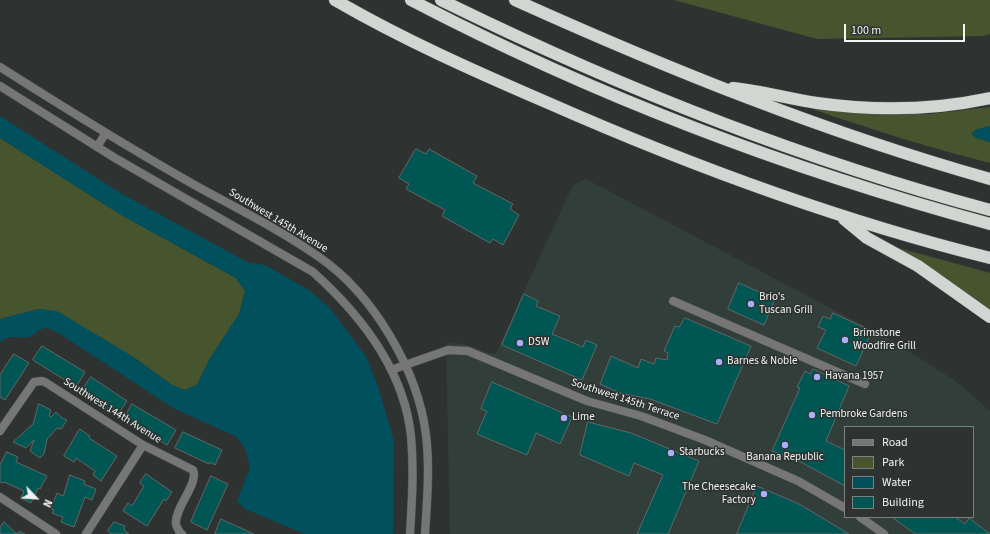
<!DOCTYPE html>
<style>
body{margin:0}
#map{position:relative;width:990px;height:534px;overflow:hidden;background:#2e3331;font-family:"Source Sans 3",sans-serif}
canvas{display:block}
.legend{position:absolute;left:844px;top:426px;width:130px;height:92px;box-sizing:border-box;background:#2e3331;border:1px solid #7c807e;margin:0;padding:5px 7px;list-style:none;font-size:12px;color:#f0f3f1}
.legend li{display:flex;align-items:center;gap:8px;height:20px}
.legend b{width:20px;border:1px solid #7c807e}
.north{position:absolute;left:16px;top:478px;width:40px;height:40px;-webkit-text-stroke:3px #2e3331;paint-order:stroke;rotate:115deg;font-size:11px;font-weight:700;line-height:16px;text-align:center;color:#f0f3f1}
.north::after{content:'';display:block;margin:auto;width:14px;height:18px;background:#f0f3f1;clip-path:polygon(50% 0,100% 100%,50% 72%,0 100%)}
.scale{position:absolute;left:844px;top:24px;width:121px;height:18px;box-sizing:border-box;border:2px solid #f0f3f1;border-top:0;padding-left:5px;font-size:12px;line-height:14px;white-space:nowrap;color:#f0f3f1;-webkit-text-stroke:3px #2e3331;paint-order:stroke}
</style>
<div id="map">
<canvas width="990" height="534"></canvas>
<ul class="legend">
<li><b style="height:5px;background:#757675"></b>Road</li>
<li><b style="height:11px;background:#47552e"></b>Park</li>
<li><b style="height:11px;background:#00505d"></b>Water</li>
<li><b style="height:11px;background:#005653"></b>Building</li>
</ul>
<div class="north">N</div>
<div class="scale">100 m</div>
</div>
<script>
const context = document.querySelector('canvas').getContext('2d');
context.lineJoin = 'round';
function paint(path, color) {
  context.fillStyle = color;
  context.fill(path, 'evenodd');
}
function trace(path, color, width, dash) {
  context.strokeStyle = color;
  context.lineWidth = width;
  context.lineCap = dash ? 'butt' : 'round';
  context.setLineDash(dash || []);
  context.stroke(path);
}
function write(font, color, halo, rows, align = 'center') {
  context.font = font + ' "Source Sans 3",sans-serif';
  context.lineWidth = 3;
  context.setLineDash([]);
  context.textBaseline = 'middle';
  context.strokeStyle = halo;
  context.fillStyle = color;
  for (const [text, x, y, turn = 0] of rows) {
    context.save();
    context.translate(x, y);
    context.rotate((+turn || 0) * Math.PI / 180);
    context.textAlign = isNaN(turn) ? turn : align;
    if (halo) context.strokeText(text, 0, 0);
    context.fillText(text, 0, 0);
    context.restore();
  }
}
paint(new Path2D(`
 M586,179L891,340L957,382L990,411V534H450L446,343L464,344L492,354L496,353L572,187L578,182ZM845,427H973V517H845Z`), '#323e39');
paint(new Path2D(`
 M674,0H990V34L984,36L817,39Z
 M815,107L930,114L990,107V126L975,130L976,138L990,142V163C931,148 873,130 815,110Z
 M0,138L123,216L236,278L245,291L239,314L209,360L197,385L185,390L172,385L132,356L39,309L0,319Z
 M899,248L990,273V309L899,250Z`), '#47552e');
paint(new Path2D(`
 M0,116L122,194L249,263L265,265L309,290L330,308L367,358L379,390L394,441L393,534H305L245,509L237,501L250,467L245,448L237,437L173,408L57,332C54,331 50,328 46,328C39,328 35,335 29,337C19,339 7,333 0,343V319L39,309L57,311L132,356L172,385L185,390L197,385L209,360L239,314L245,291L236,278L123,216L0,138Z
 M990,126V142L976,138L971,134L975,130Z`), '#00505d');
const building = new Path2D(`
 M416,149L426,154L429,149L477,176L473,183L513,204L510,209L519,215L503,245L493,239L490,243L442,216L445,210L406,189L409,184L399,178Z
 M739,283L775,299L764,325L728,309Z
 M524,294L538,301L536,306L560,316L552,334L583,347L586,340L597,345L582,380L502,345Z
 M833,313L872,331L856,366L817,348L826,330L818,327L823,316L830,319Z
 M685,318L751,346L717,424L650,399L620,393L600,384L611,356L638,368L641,359L654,364L656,358L667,360L668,353L664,351L675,326L679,327Z
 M42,346L85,372L76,387L33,360Z
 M14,354L29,363L5,400L0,397V375Z
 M813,369L849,386L826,441L845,450V486L797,460L772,451L800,388L797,387L805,371L810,374Z
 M91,377L127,401L117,416L81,392Z
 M492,382L572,417L560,444L536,433L527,455L477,434L487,411L481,409Z
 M39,404L51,410L49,416L51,417L56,412L62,418L67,420L61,429L57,428L47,439L44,454L40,458L30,451L34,440L26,448L13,442L33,424Z
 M132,404L176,430L167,445L124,419Z
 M588,422L631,433L699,461L668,534H637L663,475L634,463L629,476L580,455Z
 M80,429L90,436L89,438L117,456L101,481L93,475L95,471L76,458L74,462L64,456Z
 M183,432L222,450L215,465L210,462L209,464L175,448Z
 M7,452L18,457L16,462L47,476L40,489L38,488L31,503L21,498L24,491L4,482L3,483L0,482V465Z
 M146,474L172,492L166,501L164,499L147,526L123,511L128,503L132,506L144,486L140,483Z
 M70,475L85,481L84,484L96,489L92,500L85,497L74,527L61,522L63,517L52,513L54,510L51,509L57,493L63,496Z
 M211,476L228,484L207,530L191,522Z
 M757,486L799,504L849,534H737Z
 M892,517H955L965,524L969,518L990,534H916Z
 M221,519L254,534H215Z
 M4,522L17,534L19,531L25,534H0V528Z
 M114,522L125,526L124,530L129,534H111L108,531Z`);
paint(building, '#005653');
trace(building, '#616767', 1);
const minor = new Path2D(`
 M0,67C63,107 126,146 191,183C234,207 279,229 319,257C373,294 418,370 426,435C430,468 427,501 425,534
 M0,86L115,158L313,272C361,315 404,370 411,436C414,469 412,501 410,534
 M97,147L105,134
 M673,301L865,384
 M391,370L448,350L468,351L587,401L641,416L705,440L798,481L845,508
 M0,431L34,382L42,381L45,382L143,445L193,470C199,484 174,508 176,524C176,527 179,530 180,533L182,534
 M0,497L56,534
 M860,517L884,534
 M86,534L143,445`);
const highway = new Path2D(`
 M335,0C402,39 474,71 546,102C689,165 837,220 990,258
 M411,0C595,96 790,170 990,224
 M441,0C618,87 800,159 990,210
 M515,0C670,70 827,133 990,179
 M733,88C762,91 789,99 817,103C874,111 934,110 990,98
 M844,219L867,238L918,266L990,317`);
trace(minor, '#4d5250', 9);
trace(highway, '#4d5250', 13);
trace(minor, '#757675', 8);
trace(highway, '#d2d6d2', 12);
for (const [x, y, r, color] of [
 [751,304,4,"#a8b0fc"],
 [845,340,4,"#a8b0fc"],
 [520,343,4,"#a8b0fc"],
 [719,362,4,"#a8b0fc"],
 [817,377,4,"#a8b0fc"],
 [812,415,4,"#a8b0fc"],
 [564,418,4,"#a8b0fc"],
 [785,445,4,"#a8b0fc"],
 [671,453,4,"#a8b0fc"],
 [764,494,4,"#a8b0fc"]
]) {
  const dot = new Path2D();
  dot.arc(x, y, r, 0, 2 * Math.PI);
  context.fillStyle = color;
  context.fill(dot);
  trace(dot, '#2e3331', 1.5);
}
write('11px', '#f0f3f1', '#2e3331', [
 ["Southwest 145th Avenue",278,221,31],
 ["Southwest 145th Terrace",625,400,18],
 ["Southwest 144th Avenue",112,411,32]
]);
write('11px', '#f0f3f1', '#2e3331', [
 ["Brio's",759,298],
 ["Tuscan Grill",759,311],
 ["Brimstone",853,334],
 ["Woodfire Grill",853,347],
 ["DSW",528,343],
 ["Barnes & Noble",727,362],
 ["Havana 1957",825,377],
 ["Pembroke Gardens",820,415],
 ["Lime",572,418],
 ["Starbucks",679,453],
 ["Banana Republic",785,458,"center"],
 ["The Cheesecake",756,488,"right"],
 ["Factory",756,501,"right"]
], 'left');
</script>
